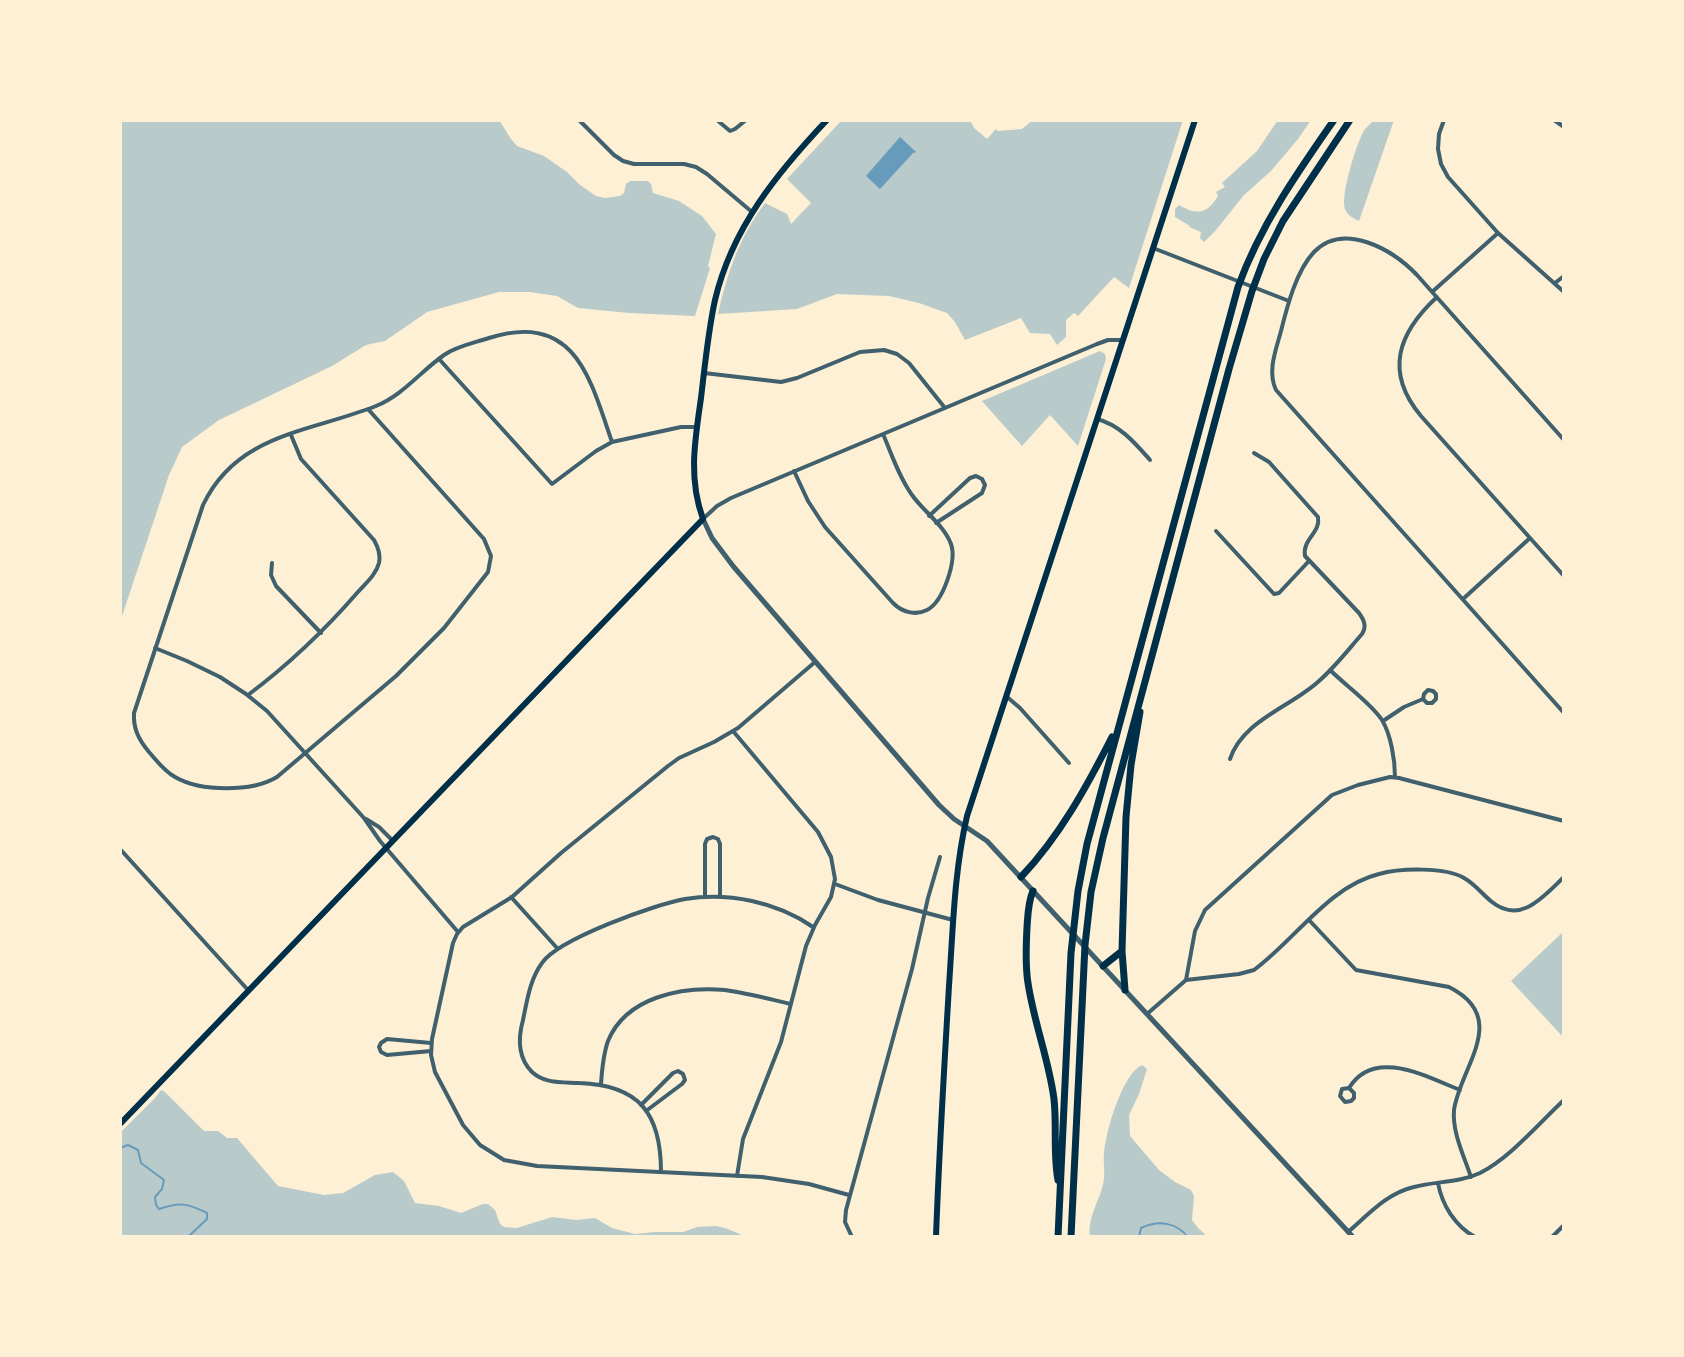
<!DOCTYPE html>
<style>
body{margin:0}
#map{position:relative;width:1684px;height:1357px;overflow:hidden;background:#fdf0d5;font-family:Merriweather,serif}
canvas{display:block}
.frame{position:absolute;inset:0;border:122px solid #fdf0d5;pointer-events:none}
</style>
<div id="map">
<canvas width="1684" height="1357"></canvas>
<div class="frame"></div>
</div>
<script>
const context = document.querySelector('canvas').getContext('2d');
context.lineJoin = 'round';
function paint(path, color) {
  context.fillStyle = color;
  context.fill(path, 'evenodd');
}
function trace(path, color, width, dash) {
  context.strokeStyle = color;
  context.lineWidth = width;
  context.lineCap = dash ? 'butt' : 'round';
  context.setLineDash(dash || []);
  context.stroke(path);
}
paint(new Path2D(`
 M120,120H499L511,139L517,146L544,156L567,172L580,185L596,196L605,198L620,196L624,193L626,184L630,181H648L651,184L653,193L679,201L702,216L716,234L708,266L710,268L695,316L629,313L578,308L557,296L530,292H499L427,312L385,341L366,345L332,366L219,420L182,447L169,475L120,622Z
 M842,120H970L974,128L987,139L996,129L998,131L1022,129L1033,120H1183L1129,288L1114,277L1078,316L1074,313L1066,320V337L1057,345L1050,334L1030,333L1021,318L965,340L955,322L947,313L919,303L889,296L837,294L797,309L718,314C728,271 739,238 765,203L787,214L791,224L811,203L787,179Z
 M1278,120H1311L1298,139L1271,171L1244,195L1216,230L1204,242L1200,238L1201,232L1189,227L1190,226L1175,217V209L1179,205C1196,215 1207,215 1218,196L1216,192L1225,187L1222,183L1257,151Z
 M1374,120H1394L1359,221C1353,218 1348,216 1345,209C1340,196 1357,141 1365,129C1368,126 1371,123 1374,120Z
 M1100,351L1105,354L1106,359L1078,446L1050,415L1022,446L982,401Z
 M1564,931V1038L1511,981Z
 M1142,1065L1147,1069L1139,1094L1129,1115L1130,1136L1159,1170L1175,1182L1191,1190L1194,1196L1192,1220L1198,1228L1208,1237H1090C1087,1215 1102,1199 1104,1178C1105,1169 1103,1161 1104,1153C1106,1131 1122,1074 1142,1065Z
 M161,1090L165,1092L204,1131H218L227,1138H237L278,1186L324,1195L343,1193L375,1175L393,1172L404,1181L415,1203L439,1206L461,1213L483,1204H488L495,1210L500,1224L504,1227L517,1228L552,1217L576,1220L595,1218L612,1228L635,1234L654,1232H683L697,1227L716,1226L725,1228L747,1237H120V1133L155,1098Z`), '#b9caca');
paint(new Path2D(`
 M900,137L916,152L913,153L880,189L866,176Z`), '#669bbc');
trace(new Path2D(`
 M120,1148L128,1145L138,1150L141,1163L164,1180L162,1189L155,1197L156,1205L159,1209C180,1202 187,1203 207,1213V1219L188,1237
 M1139,1237L1141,1228C1158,1220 1176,1222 1188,1237`), '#669bbc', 2);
trace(new Path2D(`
 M579,120L614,155L623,161L634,164H684L696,167L707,174L752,212
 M717,120L730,131L735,129L746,120
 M1444,120L1439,134L1438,149L1441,164L1448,177L1498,233L1564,292
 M1554,120L1564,127
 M1153,248L1289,301
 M1555,283L1564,276
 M1432,292L1498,233
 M1437,297C1398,333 1384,372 1421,416L1564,576
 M439,359L552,484L596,451L612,442L681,427H697
 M704,373L781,382L797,378L860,352L884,350L897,354L909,363L945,408
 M368,409L484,539L491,556L488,572L444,628L396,676L277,777C252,792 201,792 175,777C164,771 157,761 149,752C139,740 133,729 134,713L203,505C237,433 311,432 376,406C403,395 420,372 444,355C457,346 474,343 489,338C575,311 590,378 612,442
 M1097,419C1120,425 1135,443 1150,460
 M1564,440L1417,275C1393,250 1344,221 1314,252C1296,271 1287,307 1281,331C1276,350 1267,371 1276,390L1564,713
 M794,471L808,501L825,527L893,603C902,612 915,616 927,610C943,602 957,561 951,544C944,525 924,512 912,495C899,477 892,455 883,434
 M929,516L970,478L976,476L982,479L985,485L982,493L936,523
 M704,518L717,506L731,498L1097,344L1108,340H1123
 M1216,531L1274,594L1279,593L1309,561
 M272,563L271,575L276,586L321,633
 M1463,599L1530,538
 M155,648L187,661L220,677L246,694L267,711L364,818L380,841L458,932
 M815,662L738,728L714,742L679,758L668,766L561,853L512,897L463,927L457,934L453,943L432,1039L431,1055L435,1072L463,1125L480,1145L504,1160L537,1166L762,1177L809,1184L849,1195
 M1330,670C1344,684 1372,704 1382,720C1391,735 1395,760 1395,777
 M248,695C288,665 324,631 357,593C365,584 376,575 379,563C381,554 378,547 374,540L301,459L291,435
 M1006,696L1020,708L1069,763
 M1383,721L1404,707L1423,699L1427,703H1432L1436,699V694L1433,691L1428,690L1424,694L1423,699
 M733,731L818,832L831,857L835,879L831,897L815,925L806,946L781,1042L743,1139L737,1176
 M1230,759C1243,720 1291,707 1319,681C1335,667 1348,650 1362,634C1367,626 1364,620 1359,613L1305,556C1302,539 1321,533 1318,517L1269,462L1254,453
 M366,819L379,827L393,841
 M120,849L248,990
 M835,884L878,900L953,920
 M511,897L557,948
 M705,897V844L707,839L713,837L718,839L720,844V897
 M1309,920L1356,970L1449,987C1511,1018 1460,1067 1454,1110C1452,1132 1464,1156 1471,1177
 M1186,980L1239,974L1254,970C1295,940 1329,886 1379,874C1400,868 1446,867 1464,878C1475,884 1482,894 1492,902C1521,925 1544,896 1564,877
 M1147,1014L1186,980L1195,931L1205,910L1332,795L1358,785L1390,777L1399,778L1564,821
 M431,1043L387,1039L381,1043L379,1047L381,1052L387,1055L431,1051
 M601,1084C602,1069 603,1055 608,1041C626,997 682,986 725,990C747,993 769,999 791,1004
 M1349,1088L1354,1093V1098L1351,1101L1345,1102L1340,1096L1342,1089L1349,1088C1374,1047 1427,1077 1460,1090
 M641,1105L673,1073L678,1071L683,1074L685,1080L682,1084L646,1111
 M661,1172C661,1113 639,1085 579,1083C562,1082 545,1084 532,1072C518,1058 518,1038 523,1020C527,1001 530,979 542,963C558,939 656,904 685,899C729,892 777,902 813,927
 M1438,1183C1442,1205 1455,1226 1475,1237
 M1348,1232C1368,1215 1387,1193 1414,1187C1436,1181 1459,1183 1480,1173C1511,1157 1539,1123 1564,1100
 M852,1237L845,1222L846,1210L912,969L928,898L940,857
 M1552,1237L1564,1225`), '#3f606c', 4);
trace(new Path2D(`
 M703,519L712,538L733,566L939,805L954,819L987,841L1353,1237`), '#3f606c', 5);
trace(new Path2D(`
 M120,1124L703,519C688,478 695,440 701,398C705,365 708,332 715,300C732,228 777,173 827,120
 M936,1237C939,1153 944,1070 949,986C953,929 954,872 967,816L1195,120`), '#003049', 6);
trace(new Path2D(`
 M1021,877C1060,836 1087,786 1112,737
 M1033,891C1028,902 1028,914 1027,927C1026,946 1025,965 1028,983C1034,1023 1049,1060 1054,1099C1057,1126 1053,1154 1058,1180
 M1103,966L1122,951
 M1125,990L1122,951L1126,817L1131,765L1140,712
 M1058,1237L1071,953L1078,891L1087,844L1238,287C1260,226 1297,173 1334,120
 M1071,1237L1085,945L1091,892L1103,838L1229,369L1252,291L1264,259L1283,221L1350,120`), '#003049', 7);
</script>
